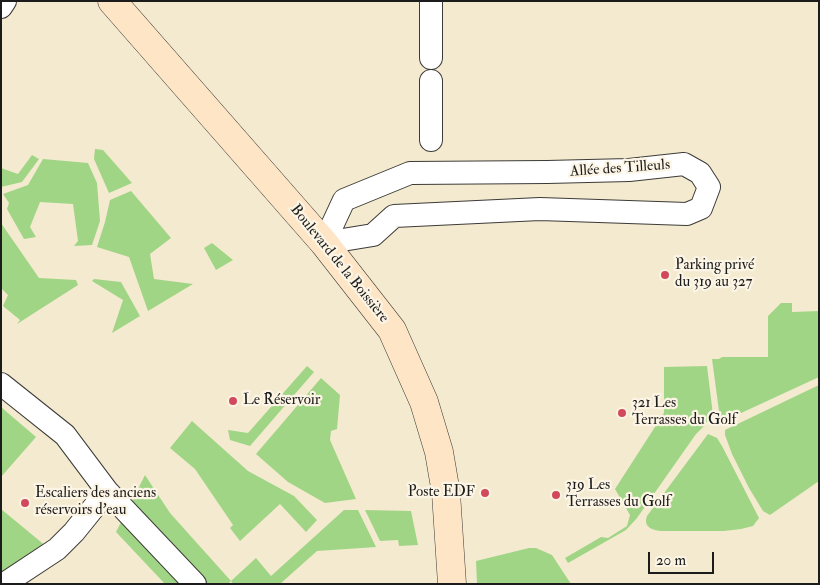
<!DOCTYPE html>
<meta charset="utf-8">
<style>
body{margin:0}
#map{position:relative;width:820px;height:585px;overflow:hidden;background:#f4ead0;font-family:"IM FELL Double Pica",serif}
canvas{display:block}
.frame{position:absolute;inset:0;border:2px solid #1c1c1c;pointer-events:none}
.scale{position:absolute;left:648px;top:552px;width:66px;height:22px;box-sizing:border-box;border:2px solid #1c1c1c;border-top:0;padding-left:6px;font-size:15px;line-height:18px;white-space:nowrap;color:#1c1c1c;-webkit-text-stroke:4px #fcf5e5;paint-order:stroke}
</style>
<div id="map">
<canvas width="820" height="585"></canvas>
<div class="frame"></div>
<div class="scale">20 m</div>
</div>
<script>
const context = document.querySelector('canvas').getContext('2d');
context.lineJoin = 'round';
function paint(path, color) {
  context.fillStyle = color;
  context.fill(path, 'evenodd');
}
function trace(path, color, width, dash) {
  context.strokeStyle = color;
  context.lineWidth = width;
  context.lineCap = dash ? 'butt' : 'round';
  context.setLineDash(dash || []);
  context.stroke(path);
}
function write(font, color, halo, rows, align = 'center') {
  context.font = font + ' "IM FELL Double Pica",serif';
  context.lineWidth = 4.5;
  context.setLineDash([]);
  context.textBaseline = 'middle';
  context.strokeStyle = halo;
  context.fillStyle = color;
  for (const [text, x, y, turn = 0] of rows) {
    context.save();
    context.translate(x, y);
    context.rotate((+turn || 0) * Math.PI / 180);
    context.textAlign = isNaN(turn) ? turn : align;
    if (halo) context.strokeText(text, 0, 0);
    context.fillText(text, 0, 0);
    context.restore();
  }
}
paint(new Path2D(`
 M95,149L103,150L132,183L109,193L94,159Z
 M32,155L39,159L22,182L1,187V168L18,174Z
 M43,159L88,163L97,183L100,221L92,245L74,246L78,241L73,204L40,202L30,227L36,237L24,239L7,209L9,203L3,194L28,185Z
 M131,191L171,238L150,254L154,279L193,284L148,311L129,257L97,247L105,222L110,200Z
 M1,223L39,278L76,280L78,285L17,324L20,320L3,306L8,295L1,288Z
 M212,243L233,260L216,270L204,248Z
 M94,279L121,282L140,316L112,333L123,300L92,281Z
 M781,303H792V312L819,311V377L726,420L721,417L719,411L712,359H719L722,357H768V316Z
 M307,366L314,372L250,446L230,440L228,430L248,433Z
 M707,366L713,415L705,425L696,434L637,518L626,530L568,563L565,558L601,537L608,538L627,526L630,515L615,489L664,413V367Z
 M321,378L340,395L337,429L331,431L330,440L356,499L325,503L288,482L256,454Z
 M819,385V481L770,515L763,511L749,488L732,454L725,435V430Z
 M1,407L36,437L1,477Z
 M192,421L248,471L294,496L317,520L306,532L280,504L240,541L230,528L233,525L195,469L170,448Z
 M708,434L717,438L722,446L759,518L753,526L741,529L724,531H661C652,530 643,527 647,516Z
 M145,475L170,513L231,581L256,558L271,576L344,510H358L376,547L317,551L280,584H233L231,581L228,584H207L132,501Z
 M1,509L47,547L1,578Z
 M365,510L411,511L418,545L399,546L398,540L380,541Z
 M121,522L189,584H165L116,532Z
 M529,548H536L552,555L571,584H477L476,561Z`), '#a0d585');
const street = new Path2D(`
 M431,1V58
 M1,7L5,1
 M431,140V81
 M684,164L700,173L709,187L701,208L687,214L540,209L394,216L373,235L324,243L344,200L410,173L547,172L629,170Z
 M1,384L65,435L107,491L195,584
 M4,584L57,549L74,532L107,491`);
const secondary = new Path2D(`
 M112,1L324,243L392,330L424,402L439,452L446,493L452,584`);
trace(street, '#3c3b37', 24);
trace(secondary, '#3c3b37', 29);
trace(street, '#fff', 22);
trace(secondary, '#fde5c5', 28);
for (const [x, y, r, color] of [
 [665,275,5,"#d1495b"],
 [233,401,5,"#d1495b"],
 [622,413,5,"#d1495b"],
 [485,493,5,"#d1495b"],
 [556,495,5,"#d1495b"],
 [25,503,5,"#d1495b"]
]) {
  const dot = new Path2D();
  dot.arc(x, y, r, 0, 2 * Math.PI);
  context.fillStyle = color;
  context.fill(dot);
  trace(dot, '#fcf5e5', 2);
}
write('15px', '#1c1c1c', '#fcf5e5', [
 ["Allée des Tilleuls",620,169,-4],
 ["Boulevard de la Boissière",339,264,51]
]);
write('15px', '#1c1c1c', '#fcf5e5', [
 ["Parking privé",675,266],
 ["du 319 au 327",675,283],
 ["Le Réservoir",243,401],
 ["321 Les",632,404],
 ["Terrasses du Golf",632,421],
 ["319 Les",566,486],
 ["Terrasses du Golf",566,503],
 ["Poste EDF",475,493,"right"],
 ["Escaliers des anciens",35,494],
 ["réservoirs d'eau",35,511]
], 'left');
</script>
